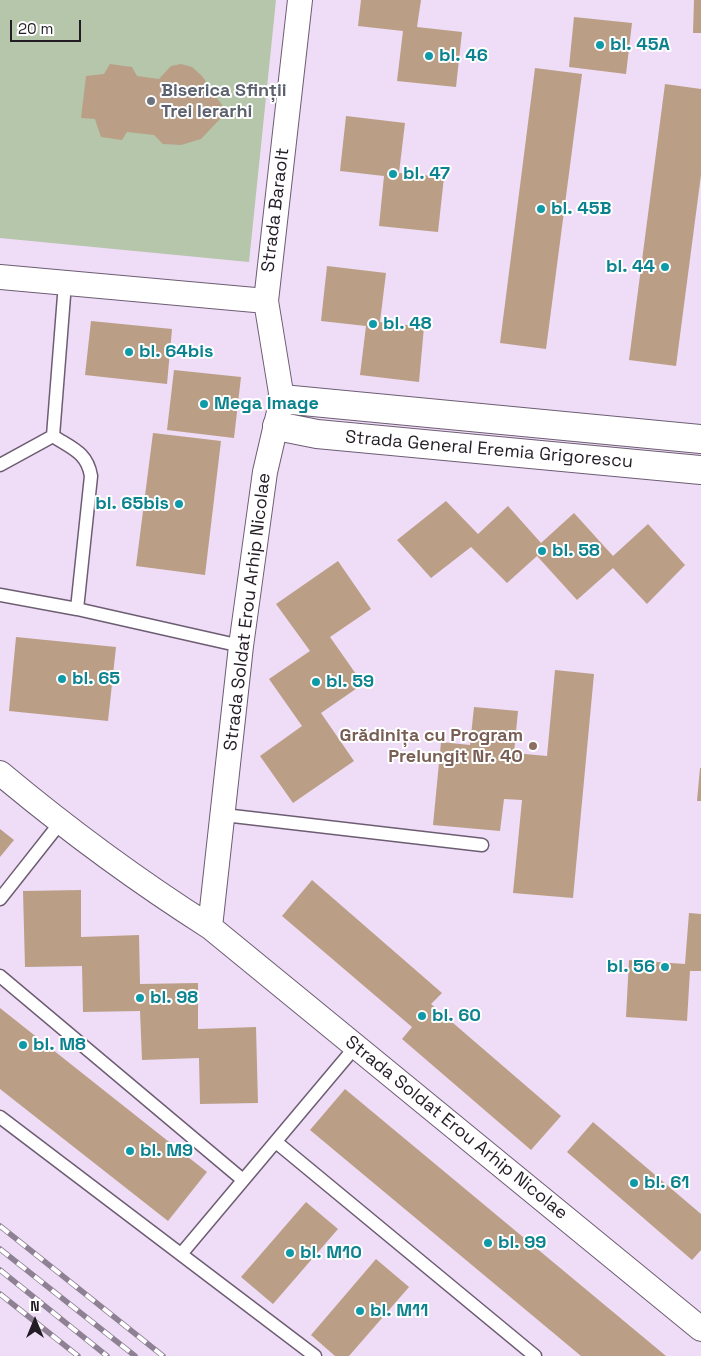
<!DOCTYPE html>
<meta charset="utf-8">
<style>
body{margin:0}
#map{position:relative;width:701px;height:1356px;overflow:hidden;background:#efdcf6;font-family:"Space Grotesk",sans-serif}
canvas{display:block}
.north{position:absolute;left:10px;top:1296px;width:50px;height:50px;-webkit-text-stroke:4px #fff;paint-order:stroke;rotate:0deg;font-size:14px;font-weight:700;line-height:20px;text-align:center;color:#231c25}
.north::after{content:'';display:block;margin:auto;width:18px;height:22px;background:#231c25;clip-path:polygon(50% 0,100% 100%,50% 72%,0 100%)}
.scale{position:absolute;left:10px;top:20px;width:71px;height:22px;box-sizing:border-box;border:2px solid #231c25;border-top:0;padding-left:6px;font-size:15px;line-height:18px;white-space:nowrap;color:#231c25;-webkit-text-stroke:4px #fff;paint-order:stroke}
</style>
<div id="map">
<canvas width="701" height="1356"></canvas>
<div class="north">N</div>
<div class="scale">20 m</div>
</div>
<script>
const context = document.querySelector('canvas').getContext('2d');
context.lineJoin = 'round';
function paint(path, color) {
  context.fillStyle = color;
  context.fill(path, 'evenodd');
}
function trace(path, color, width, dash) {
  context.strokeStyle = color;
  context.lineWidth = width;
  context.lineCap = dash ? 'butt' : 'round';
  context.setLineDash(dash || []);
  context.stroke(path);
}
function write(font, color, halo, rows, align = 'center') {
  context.font = font + ' "Space Grotesk",sans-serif';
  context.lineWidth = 4;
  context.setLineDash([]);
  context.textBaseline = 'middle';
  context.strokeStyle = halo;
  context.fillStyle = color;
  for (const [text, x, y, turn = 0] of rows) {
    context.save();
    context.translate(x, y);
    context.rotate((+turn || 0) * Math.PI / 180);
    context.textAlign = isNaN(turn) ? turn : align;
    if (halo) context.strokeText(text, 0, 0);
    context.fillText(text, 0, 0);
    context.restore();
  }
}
paint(new Path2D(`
 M0,0H276L249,262L0,238Z`), '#b5c6aa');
paint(new Path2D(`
 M361,0H421L417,27L462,32L456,87L397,81L403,31L358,26Z
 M694,0H701V33H693Z
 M574,17L632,23L626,74L569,67Z
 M110,64L132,67L137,76L159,79L171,66L181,64L192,67L202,76L222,105L220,119L201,139L181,145L163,144L154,135L127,132L122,140L101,137L95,119L81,118L86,76L104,74Z
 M535,68L582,74L546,349L500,343Z
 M665,84L701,89V175L676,366L629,360Z
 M346,116L405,123L399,173L444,177L438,232L379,226L384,176L340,171Z
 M327,266L386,273L380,322L424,327L419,382L360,375L366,326L321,321Z
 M91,321L172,329L167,384L85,375Z
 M174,370L241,377L234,438L167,430Z
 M153,433L221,441L205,575L136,566Z
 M446,501L478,534L508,506L541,543L574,513L613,556L648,524L685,565L647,604L613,568L577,600L537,556L507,583L471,547L431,578L397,540Z
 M338,561L371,609L330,637L363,684L321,713L354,761L293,803L260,756L302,726L269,679L310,651L276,604Z
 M16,637L116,647L108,721L9,711Z
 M555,670L594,674L573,898L513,893L522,800L504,799L500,831L433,825L441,742L470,745L474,707L518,711L514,753L547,756Z
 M700,768H701V801H697Z
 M0,829L14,840L0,857Z
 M312,880L442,993L431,1004L561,1116L531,1150L402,1039L412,1027L282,916Z
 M81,890V937L139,935L140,984L198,983V1029L256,1027L258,1103L200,1104L199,1058L142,1060L140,1011L83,1012L82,966L25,967L23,891Z
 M689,913L701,914V971H690L687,1021L626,1017L629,960L685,964Z
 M0,1008L207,1172L168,1221L0,1089Z
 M345,1089L666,1356H581L310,1130Z
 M593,1122L701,1214V1250L692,1260L567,1152Z
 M306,1202L338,1229L273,1304L241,1277Z
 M376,1259L409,1287L349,1356H335L311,1335Z`), '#ba9f86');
const service = new Path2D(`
 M53,436L65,283
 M0,465L53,436C71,448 87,452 91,476L77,609
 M0,595L77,609L241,646
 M224,815L482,845
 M0,899L60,823
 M0,976L243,1180
 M0,1117L315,1356
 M276,1142L535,1356
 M182,1253L356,1046`);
const minor = new Path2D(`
 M0,277L266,301
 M0,773C67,829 136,880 210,927L701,1329
 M210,927L241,646L265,472L282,399L266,301L300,0`);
const tertiary = new Path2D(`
 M282,399L701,439
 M277,426L317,434L701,470`);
trace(service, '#6d5d73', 15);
trace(minor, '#6d5d73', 26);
trace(tertiary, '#6d5d73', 30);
trace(service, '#fff', 12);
trace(minor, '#fff', 24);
trace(tertiary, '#fff', 28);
const rail = new Path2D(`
 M0,1226L163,1356
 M0,1249L135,1356
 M0,1270L107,1356
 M0,1294L78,1356`);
trace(rail, '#8e8193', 5.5);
trace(rail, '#fff', 4, [11]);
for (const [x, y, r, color] of [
 [600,45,5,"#0f9aa8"],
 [429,56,5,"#0f9aa8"],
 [151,101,5,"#6b7280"],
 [393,174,5,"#0f9aa8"],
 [541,209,5,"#0f9aa8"],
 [665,267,5,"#0f9aa8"],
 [373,324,5,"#0f9aa8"],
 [129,352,5,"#0f9aa8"],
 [204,404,5,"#0f9aa8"],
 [179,504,5,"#0f9aa8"],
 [542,551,5,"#0f9aa8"],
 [62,679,5,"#0f9aa8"],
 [316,682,5,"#0f9aa8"],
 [533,746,5,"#8d6e63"],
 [665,967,5,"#0f9aa8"],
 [140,998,5,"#0f9aa8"],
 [422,1016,5,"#0f9aa8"],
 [23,1045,5,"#0f9aa8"],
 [130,1151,5,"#0f9aa8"],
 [634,1183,5,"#0f9aa8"],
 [488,1243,5,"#0f9aa8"],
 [290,1253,5,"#0f9aa8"],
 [360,1311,5,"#0f9aa8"]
]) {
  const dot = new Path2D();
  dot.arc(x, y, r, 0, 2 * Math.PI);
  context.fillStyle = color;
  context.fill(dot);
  trace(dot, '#fff', 2);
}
write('bold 18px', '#0d838f', '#fff', [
 ["bl. 45A",610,45],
 ["bl. 46",439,56],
 ["bl. 47",403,174],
 ["bl. 45B",551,209],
 ["bl. 44",655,267,"right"],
 ["bl. 48",383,324],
 ["bl. 64bis",139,352],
 ["Mega Image",214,404],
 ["bl. 65bis",169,504,"right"],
 ["bl. 58",552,551],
 ["bl. 65",72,679],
 ["bl. 59",326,682],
 ["bl. 56",655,967,"right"],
 ["bl. 98",150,998],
 ["bl. 60",432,1016],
 ["bl. M8",33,1045],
 ["bl. M9",140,1151],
 ["bl. 61",644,1183],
 ["bl. 99",498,1243],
 ["bl. M10",300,1253],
 ["bl. M11",370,1311]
], 'left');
write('bold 18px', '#5b616d', '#fff', [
 ["Biserica Sfinții",161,91],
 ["Trei Ierarhi",161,112]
], 'left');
write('18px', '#231c25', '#fff', [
 ["Strada Baraolt",276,210,-83],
 ["Strada General Eremia Grigorescu",489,450,5],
 ["Strada Soldat Erou Arhip Nicolae",248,612,-83],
 ["Strada Soldat Erou Arhip Nicolae",456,1128,39]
]);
write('bold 18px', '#785e54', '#fff', [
 ["Grădinița cu Program",523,736],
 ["Prelungit Nr. 40",523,757]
], 'right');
</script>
